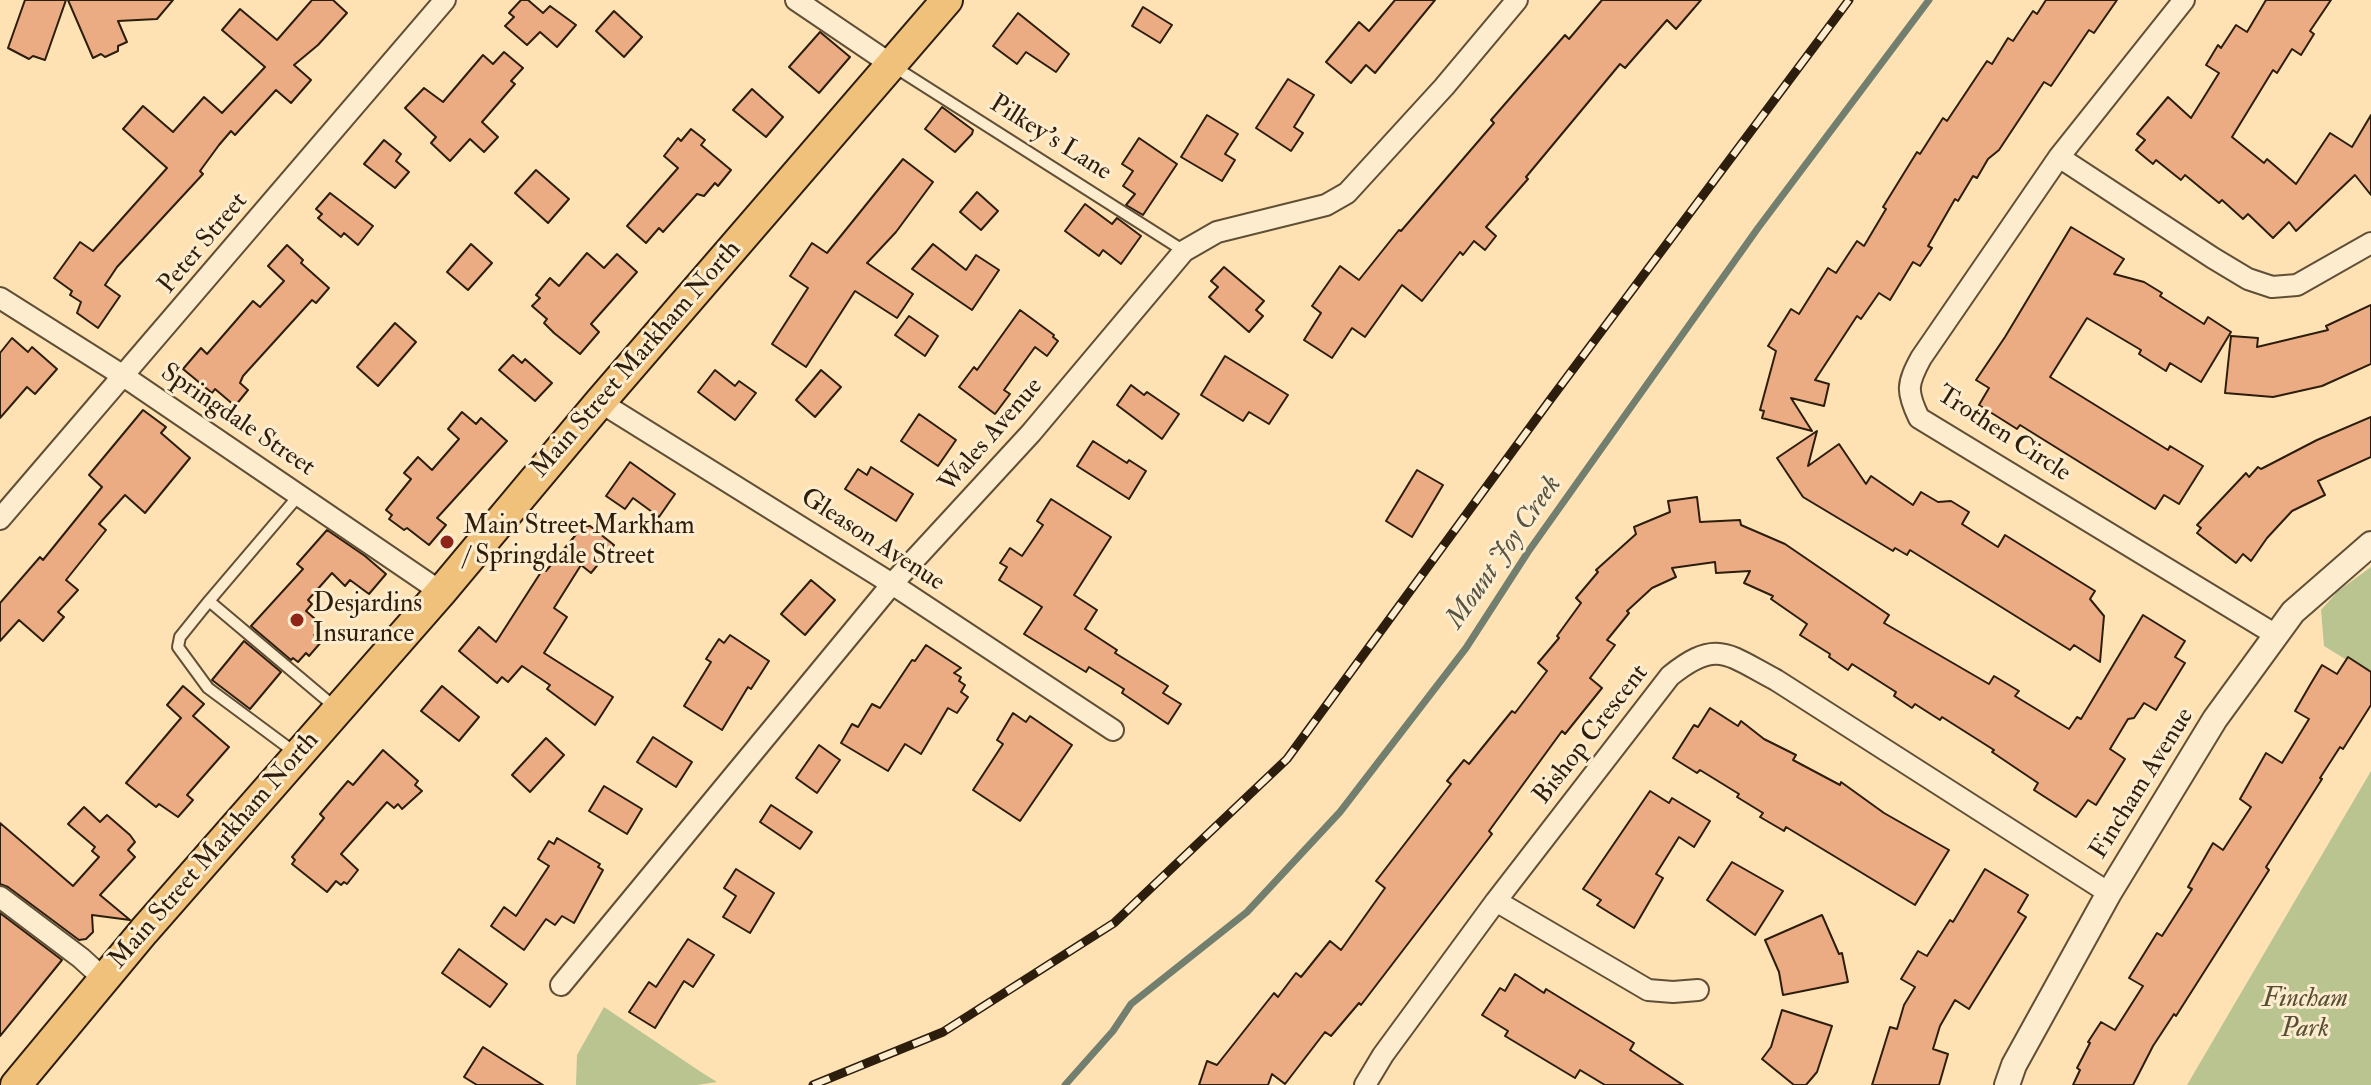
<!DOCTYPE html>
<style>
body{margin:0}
canvas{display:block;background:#fee2b3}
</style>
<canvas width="2371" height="1085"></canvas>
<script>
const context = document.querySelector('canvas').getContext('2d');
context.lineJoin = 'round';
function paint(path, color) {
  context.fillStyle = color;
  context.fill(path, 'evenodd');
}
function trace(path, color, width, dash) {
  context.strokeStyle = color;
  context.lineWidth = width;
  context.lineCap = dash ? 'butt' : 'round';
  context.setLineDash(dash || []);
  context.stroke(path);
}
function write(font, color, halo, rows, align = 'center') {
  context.font = font + ' "IM FELL Double Pica",serif';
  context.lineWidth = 6;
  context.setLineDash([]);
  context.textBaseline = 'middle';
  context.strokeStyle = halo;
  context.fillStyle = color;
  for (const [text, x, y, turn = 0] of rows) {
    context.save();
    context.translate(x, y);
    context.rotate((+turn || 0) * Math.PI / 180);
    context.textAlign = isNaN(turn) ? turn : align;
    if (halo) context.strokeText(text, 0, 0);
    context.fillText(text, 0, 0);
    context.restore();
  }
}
paint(new Path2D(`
 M2371,567V675L2324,646L2321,610L2338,591Z
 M2371,771V1085H2187Z
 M604,1007L701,1072L717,1082L697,1085H576L577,1055Z`), '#bac491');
trace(new Path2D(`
 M1065,1085L1113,1031L1131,1004L1247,912L1340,812L1466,648L1528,552L1758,228L1929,0`), '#727e6e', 7);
const building = new Path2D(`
 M25,0H66L45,60L33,56L29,59L8,48Z
 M68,0H173L157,19L118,21L127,42L118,46V51L105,57L101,54L93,58Z
 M312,0H333L347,13L318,45L294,65L311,80L291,103L276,90L235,135L231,131L219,145L200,171L203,174L117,267L105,285L120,296L98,328L77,313L81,302L70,295L72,291L54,278L80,242L93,251L167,168L123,129L143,106L173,132L204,97L222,113L265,67L222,30L240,9L277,40Z
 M521,0H528L543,13L550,6L576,25L557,47L540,32L527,45L505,26L514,17L509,13Z
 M1395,0H1435L1375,73L1366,65L1351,83L1326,62L1359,22L1369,31Z
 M1602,0H1701L1676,29L1667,20L1625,68L1620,64L1526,177L1528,179L1486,227L1496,236L1485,250L1474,241L1463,255L1460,252L1422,301L1402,285L1365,337L1352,328L1332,358L1304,340L1321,313L1312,306L1340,266L1359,280L1399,230L1401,231L1494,123L1491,120L1565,35L1569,39Z
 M2046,0H2117L2094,33L2089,30L2051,86L2044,82L1999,150L1988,159L1977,178L1973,176L1958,201L1955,199L1928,246L1932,248L1920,266L1913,262L1890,300L1879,293L1861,319L1857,316L1815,380L1829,384L1824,406L1791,398L1812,431L1762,418L1764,411L1760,410L1776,351L1768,346L1791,309L1799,314L1828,268L1836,273L1857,241L1864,246L1886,209L1883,207L1917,152L1920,154L1943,118L1947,121L1987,61L1992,64L2008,38L2013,41L2033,11L2037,14Z
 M2266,0H2331L2310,31L2314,34L2301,55L2292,49L2277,73L2273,70L2232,137L2264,163L2267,159L2296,184L2330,133L2352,147L2371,115V195L2355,175L2296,231L2289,222L2273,238L2248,214L2243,219L2222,200L2219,203L2185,175L2181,180L2156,160L2153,164L2136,150L2145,140L2137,134L2168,97L2191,118L2219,73L2206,65L2218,45L2221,48L2236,25L2247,32Z
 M1143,7L1172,25L1160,43L1132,26Z
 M614,11L642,37L624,57L596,31Z
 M1018,13L1069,54L1056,72L1026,52L1017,64L993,46Z
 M820,32L850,57L819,93L789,67Z
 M504,52L523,68L511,81L515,84L482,122L498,137L484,152L470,139L450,161L431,143L436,137L405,108L424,88L443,102L483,55L493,64Z
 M1288,79L1314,95L1294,127L1303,133L1291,151L1256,128Z
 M752,89L783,117L766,137L733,110Z
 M942,107L973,130L972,134L955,152L925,129Z
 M1207,115L1238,134L1225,154L1235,160L1222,181L1181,157Z
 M691,129L705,140L701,145L731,170L718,186L715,183L704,196L697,194L663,232L659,228L646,243L627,226L678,168L664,156L678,138L681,141Z
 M1139,138L1177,164L1143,215L1126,205L1135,194L1123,186L1133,171L1122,164Z
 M384,140L401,154L396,161L409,172L395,188L364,164Z
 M903,159L933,182L896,232L867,263L913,294L897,318L855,291L806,367L772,344L808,288L790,276L812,243L827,253Z
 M536,170L569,199L548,223L515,193Z
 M977,192L998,211L981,230L960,212Z
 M330,193L373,226L358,245L344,233L341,237L318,218L322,214L316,209Z
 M1085,204L1112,224L1117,218L1141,236L1121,264L1103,250L1099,256L1065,231Z
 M2071,227L2124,259L2114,274L2144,282L2162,293L2160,296L2204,324L2208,317L2231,332L2201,382L2170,363L2166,371L2139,354L2141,350L2087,318L2050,377L2168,450L2170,446L2203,466L2179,504L2164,495L2155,509L2020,425L2017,429L1979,405L1989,388L1976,380L2005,337Z
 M471,244L492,263L468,290L447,272Z
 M933,244L966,270L976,255L999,270L972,310L912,269Z
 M287,245L303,260L301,263L329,288L316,303L312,300L243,376L240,383L248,390L235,406L215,389L212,393L183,369L201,348L207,354L253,301L260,307L284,281L268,266Z
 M587,253L604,268L617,254L637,272L591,324L599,332L580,354L554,333L544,323L547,319L532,306L540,298L536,295L550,278L559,286Z
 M1224,267L1264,301L1256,310L1263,316L1249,332L1209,297L1218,287L1211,281Z
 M2371,305V364L2322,386L2273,397L2225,393L2231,336L2258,338L2257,347L2328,330L2326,326Z
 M1020,310L1054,335L1053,337L1058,341L1047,356L1035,347L1004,390L1010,394L995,414L959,387L974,367L977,370Z
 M909,316L938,336L925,356L895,335Z
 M395,323L416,342L378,386L357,367Z
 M12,338L28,352L32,347L57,369L35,394L27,387L0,418V353Z
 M513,355L522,363L525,359L552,383L535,401L499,370Z
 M1225,356L1288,395L1269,424L1249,412L1243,421L1201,395Z
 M715,370L735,386L739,381L756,393L735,420L698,392Z
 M821,370L841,387L815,417L796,400Z
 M1131,385L1144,395L1147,392L1179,414L1162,439L1117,405Z
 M143,410L166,427L161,433L190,458L145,513L125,495L99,524L106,530L66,580L78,590L58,612L64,617L43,641L19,620L0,641V603L40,557L43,560L102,487L89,475Z
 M462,412L476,424L481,418L507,441L437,518L446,525L429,545L407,528L404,530L389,519L392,515L386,510L411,479L404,473L418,457L432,470L459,439L448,429Z
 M919,414L956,440L938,466L901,441Z
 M2371,417V457L2318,481L2325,495L2292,511L2267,538L2251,561L2243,554L2236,563L2197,533L2201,528L2197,525L2246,473L2249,477L2258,467L2261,469L2317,440Z
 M1817,431L1808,466L1839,444L1866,484L1871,476L1913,505L1921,492L1938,502L1951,501L1969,512L1962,524L1998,547L2005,535L2095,591L2090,599L2104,616L2100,662L2074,645L2070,650L1910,550L1907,555L1895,548L1893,551L1803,497L1777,458Z
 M1093,441L1127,463L1129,460L1146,471L1129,499L1077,466Z
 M630,462L675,494L659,517L633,498L625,509L606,496Z
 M871,467L913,494L896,521L845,489L858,469L867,475Z
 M1417,470L1443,485L1412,537L1386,521Z
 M1697,497L1700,522L1740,520L1741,525L1785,544L1889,615L1884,623L1989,684L1994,676L2019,691L2015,696L2069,729L2077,717L2081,719L2143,615L2185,641L2175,657L2185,663L2156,710L2144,703L2134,718L2128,719L2110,749L2125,759L2096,805L2088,800L2076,817L2034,790L2038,783L1992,752L1994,750L1942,717L1940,720L1915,704L1912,708L1894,696L1896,692L1852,664L1848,670L1829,657L1830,654L1800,635L1807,624L1771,599L1773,596L1744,583L1750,571L1716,573L1715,562L1672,568L1676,577L1652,588L1627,611L1629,613L1607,640L1615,645L1590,678L1602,688L1565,734L1562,731L1489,831L1492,834L1361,1005L1359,1003L1331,1036L1325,1032L1285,1084L1272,1074L1268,1085H1199L1207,1061L1217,1065L1274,993L1278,997L1296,973L1301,977L1330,941L1341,950L1385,888L1376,881L1451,784L1447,781L1464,760L1469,764L1512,711L1515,713L1547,671L1538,663L1559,638L1557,636L1581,603L1576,598L1598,572L1596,570L1636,534L1634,527L1670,512L1668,501Z
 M1051,499L1111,537L1074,595L1097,610L1085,629L1117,650L1115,653L1168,686L1163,693L1181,704L1168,724L1122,693L1124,689L1089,667L1086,672L1024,634L1042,607L999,580L1007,567L1000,563L1010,548L1022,556L1043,525L1037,521Z
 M583,526H590L614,545L591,573L581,565L554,608L567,617L544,653L613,697L595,725L547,689L550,685L522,666L508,682L502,677L497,683L459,651L479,627L496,642L543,569L546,571Z
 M327,530L365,556L386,574L369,594L350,580L345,586L332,573L308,600L312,604L306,611L322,625L314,635L322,641L309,656L306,653L298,662L293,658L291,660L251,626L303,569L297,564Z
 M811,580L835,600L805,635L781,614Z
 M730,635L769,661L751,689L748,687L722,730L684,706L711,662L706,659L719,639L724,643Z
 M244,641L281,672L250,709L212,680Z
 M926,645L961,668L954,673L961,677L959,681L965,685L961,692L968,697L957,713L948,708L921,754L905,744L888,771L841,743L852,724L858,727L872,704L880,708L912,660L915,661Z
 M2348,657L2371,672V705L2343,749L2340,747L2320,778L2322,779L2266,867L2269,870L2176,1016L2174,1014L2153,1046L2133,1085H2073L2080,1070L2077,1068L2090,1043L2088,1042L2101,1022L2115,1030L2143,986L2129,978L2157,933L2162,936L2192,889L2188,887L2213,843L2223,850L2251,807L2240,799L2266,753L2282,763L2309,719L2295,711L2310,685L2322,665L2337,674Z
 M183,686L204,704L193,716L229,747L187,795L193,800L178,817L159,804L156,807L126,783L181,718L167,705Z
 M442,686L479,717L459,741L421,711Z
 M1710,708L1738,726L1741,721L1764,739L1796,755L1793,760L1840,785L1841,782L1884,813L1949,850L1915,905L1786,827L1784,831L1760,817L1763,813L1737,797L1739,794L1700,770L1697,773L1673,758L1694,725L1698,727Z
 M1013,713L1026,722L1030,716L1072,745L1020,821L973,790L1003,744L997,740Z
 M653,737L692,762L676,787L637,762Z
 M546,738L564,755L530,792L512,775Z
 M819,745L840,760L817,793L796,778Z
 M383,750L418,781L415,785L422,791L402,809L398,804L394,808L387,802L341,854L358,870L347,884L344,882L341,885L336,881L327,892L292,864L295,860L292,857L324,818L320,814L348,781L353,785Z
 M604,786L642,809L627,834L589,811Z
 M1650,791L1669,803L1672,798L1710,821L1694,847L1679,837L1656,874L1663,878L1634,928L1597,905L1601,900L1583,889Z
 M771,805L812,832L800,849L760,822Z
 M84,807L100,822L107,815L130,835L135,842L128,850L135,857L100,895L130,920L92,915L93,932L86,939L79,940L8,887L0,884V823L73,886L99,857L92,851L95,847L68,824Z
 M557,838L600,864L598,867L603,870L574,923L562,916L555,925L546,919L524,950L491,926L504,907L516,916L549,866L538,859L549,841L554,844Z
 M1732,862L1783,891L1755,935L1707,900Z
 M736,869L774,893L750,933L723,917L736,896L724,888Z
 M1985,869L2028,895L2018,912L2026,917L1969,1009L1955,1000L1940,1026L1933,1049L1948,1054L1939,1085H1872L1890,1027L1897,1029L1904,1005L1915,987L1901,979L1918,951L1927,956L1950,920L1953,922Z
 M0,913L62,960L0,1036Z
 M1822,915L1839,954L1842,953L1848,982L1783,995L1779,972L1765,940Z
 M688,939L714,955L693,987L684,981L655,1028L629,1012L649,982L656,987Z
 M459,949L507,984L490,1007L442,973Z
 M1515,974L1544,993L1546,989L1634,1043L1630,1050L1683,1085H1605L1580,1070L1575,1078L1505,1036L1508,1031L1482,1015L1500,988L1505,991Z
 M1782,1010L1832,1026L1817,1072L1806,1085H1794L1762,1059L1771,1047Z
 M483,1047L500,1058L543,1085H477L464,1077Z`);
paint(building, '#ebac84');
trace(building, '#2c1d0d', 2);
const service = new Path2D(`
 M893,66L1184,251
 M300,494L209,601L336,708
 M209,601L180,637L178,647L208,688L297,754`);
const minor = new Path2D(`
 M796,0L892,65
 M2184,0L2059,157L1921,358C1907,384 1906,391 1919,418L2276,635
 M2059,157L2213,258L2248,279L2272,287L2297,285L2371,243
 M0,298L125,377L441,592
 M600,402L892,584L1113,730
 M0,519L445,0
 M0,897L81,958L104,979
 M1496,901L1648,990L1673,992L1698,990
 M561,985L892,584L1031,433L1184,251L1217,232L1326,205L1347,193L1444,87L1517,0
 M1365,1085L1383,1055L1496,901L1670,676C1717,638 1728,655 1776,680L2109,893`);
const tertiary = new Path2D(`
 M2007,1085L2014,1065L2109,893L2215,719L2293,612L2371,544`);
const primary = new Path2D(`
 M16,1085L144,931L441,592L600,402L947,0`);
trace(service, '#604e36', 14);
trace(minor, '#604e36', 24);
trace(tertiary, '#604e36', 28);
trace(primary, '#2c1d0d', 34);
trace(service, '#feecce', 10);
trace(minor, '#feecce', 20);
trace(tertiary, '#feecce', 24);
trace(primary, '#efc17a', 30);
const rail = new Path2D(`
 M813,1085L943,1032L1114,923L1287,759L1550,400L1849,0`);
trace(rail, '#2c1d0d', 9);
trace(rail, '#feecce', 6, [18]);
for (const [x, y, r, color] of [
 [447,542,8,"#8f2418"],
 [297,620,8,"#8f2418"]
]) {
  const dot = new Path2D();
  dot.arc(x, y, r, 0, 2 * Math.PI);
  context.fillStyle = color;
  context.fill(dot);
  trace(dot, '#feecce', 3);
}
write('26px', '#2c1d0d', '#feecce', [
 ["Pilkey's Lane",1050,139,32],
 ["Peter Street",204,244,-50],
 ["Main Street Markham North",637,360,-49],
 ["Springdale Street",237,421,34],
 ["Trothen Circle",2003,435,33],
 ["Wales Avenue",992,436,-49],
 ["Gleason Avenue",872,541,33],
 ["Bishop Crescent",1592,735,-52],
 ["Fincham Avenue",2143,784,-58],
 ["Main Street Markham North",215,851,-49]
]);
write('26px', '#2c1d0d', '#feecce', [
 ["Main Street Markham",463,527],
 ["/ Springdale Street",463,557],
 ["Desjardins",313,605],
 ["Insurance",313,635]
], 'left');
write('italic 26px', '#574f35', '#feecce', [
 ["Fincham",2305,1000],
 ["Park",2305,1030]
]);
write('italic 28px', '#555545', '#feecce', [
 ["Mount Joy Creek",1505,553,-55]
]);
</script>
